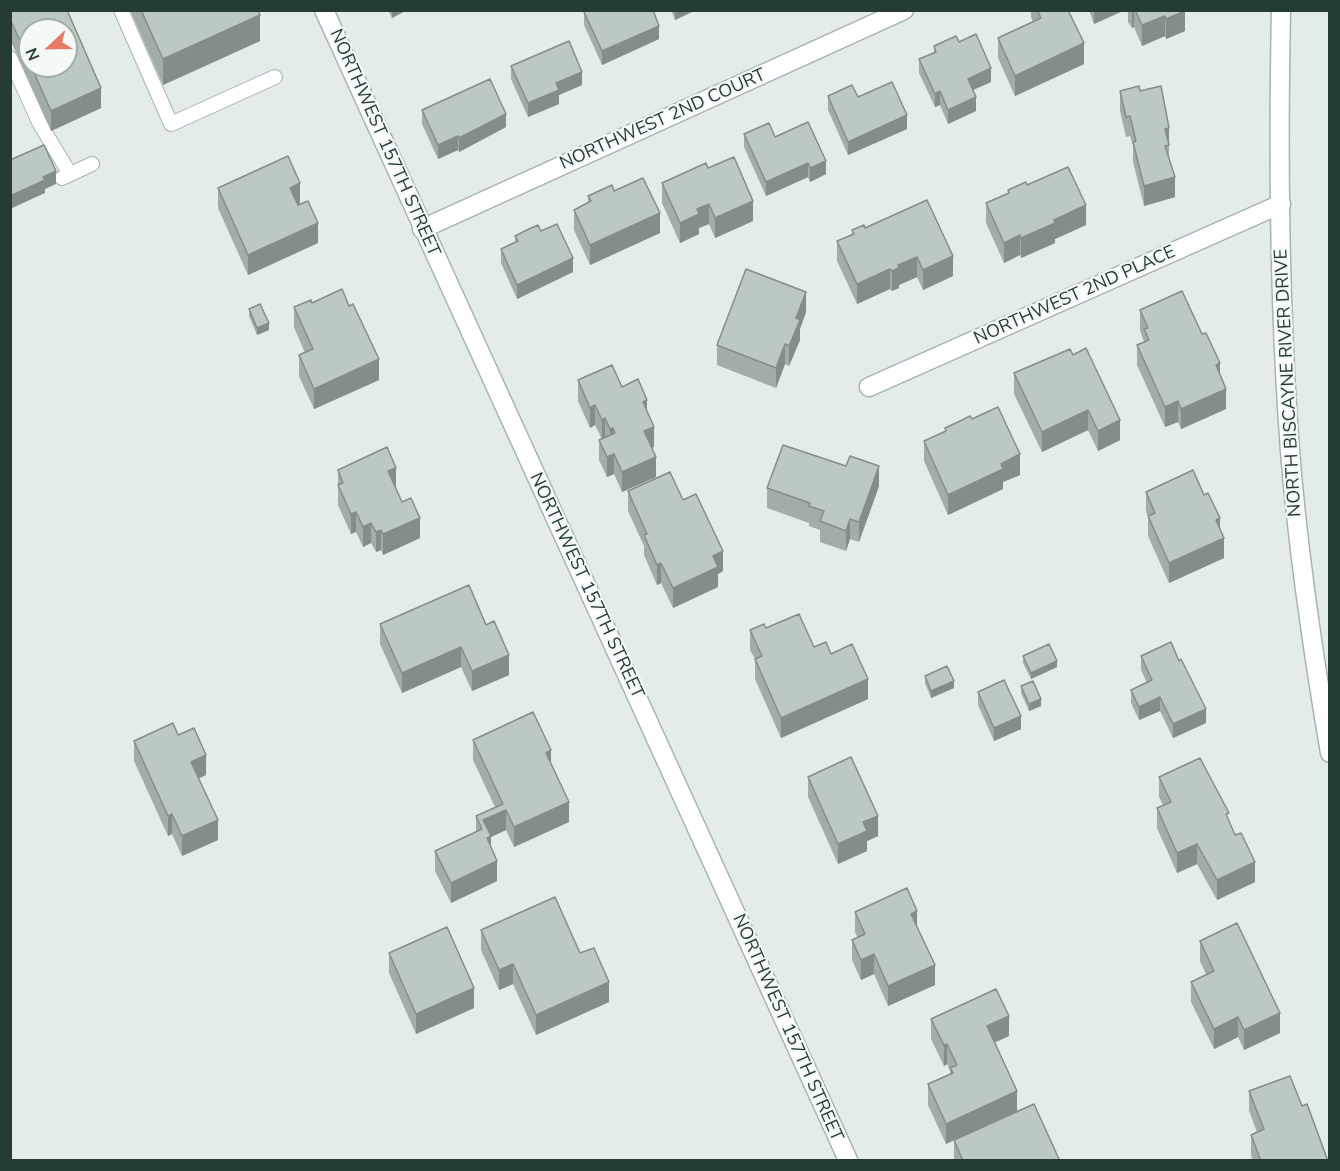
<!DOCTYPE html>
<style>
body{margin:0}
#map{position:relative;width:1340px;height:1171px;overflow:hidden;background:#e3ece7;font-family:"Nunito Sans",sans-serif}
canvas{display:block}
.frame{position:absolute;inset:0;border:12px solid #243c34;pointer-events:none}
.north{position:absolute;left:18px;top:18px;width:60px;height:60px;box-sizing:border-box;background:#f4f9f6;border:2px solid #a1ada8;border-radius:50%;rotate:248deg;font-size:16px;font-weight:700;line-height:24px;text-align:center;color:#243c34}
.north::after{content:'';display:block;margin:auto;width:21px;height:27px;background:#e67c67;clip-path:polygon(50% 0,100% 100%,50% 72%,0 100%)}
</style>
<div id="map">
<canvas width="1340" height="1171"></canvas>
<div class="frame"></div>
<div class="north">N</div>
</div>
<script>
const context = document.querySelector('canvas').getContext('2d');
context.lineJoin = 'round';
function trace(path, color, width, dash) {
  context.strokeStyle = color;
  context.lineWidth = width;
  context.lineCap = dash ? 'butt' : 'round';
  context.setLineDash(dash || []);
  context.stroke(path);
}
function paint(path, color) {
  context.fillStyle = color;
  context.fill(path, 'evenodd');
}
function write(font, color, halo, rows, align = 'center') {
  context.font = font + ' "Nunito Sans",sans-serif';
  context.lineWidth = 4.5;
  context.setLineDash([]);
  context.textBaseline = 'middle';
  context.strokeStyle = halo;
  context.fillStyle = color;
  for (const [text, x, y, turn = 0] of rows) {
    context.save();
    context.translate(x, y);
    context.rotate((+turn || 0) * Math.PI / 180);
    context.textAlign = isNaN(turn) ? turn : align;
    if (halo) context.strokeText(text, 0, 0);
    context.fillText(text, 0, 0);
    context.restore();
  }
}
const lane = new Path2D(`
 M121,10L171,124L275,77
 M10,58L40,124L70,174
 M62,178L92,164`);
const street = new Path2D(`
 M324,10L848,1160
 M1281,10C1278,157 1279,305 1290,451C1298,552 1313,653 1330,753
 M422,229L904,10
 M869,387L1281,204`);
trace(lane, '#a6b4ae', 16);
trace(street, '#a6b4ae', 21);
trace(lane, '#fff', 14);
trace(street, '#fff', 18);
paint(new Path2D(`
 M10,10H67L101,88V108L51,131L10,39ZM30,30H66V66H30Z
 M130,10H258L260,41L163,85Z
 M388,10H407L392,18Z
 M671,10H696L675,20Z
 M1031,10H1068L1084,64L1015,96L998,58V38L1033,22L1031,17Z
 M1089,10H1125L1094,24Z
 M1127,10H1185V31L1166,39L1165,36L1142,46L1134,27L1132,28L1128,22V14Z
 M584,12L659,39L602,65L584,25Z
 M959,42L991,82L973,90L976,111L948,124L940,105L935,107L919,73V59L934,53V46Z
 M511,66L582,85L559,95V104L528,117L511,79Z
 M1120,91H1140L1169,128V158L1175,197L1144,206L1133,162V145L1130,136L1126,137L1120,111Z
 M828,96L858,97L907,129L848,155L828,110Z
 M422,110L506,127L459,152L458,150L438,159L422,124Z
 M744,134L775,137L826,174L810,182L808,177L766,196L744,147Z
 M708,168L753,221L715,238L709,224L699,228V234L680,243L662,203V183Z
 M218,188L300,203L297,204L318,243L248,275L218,208Z
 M1008,190L1086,225L1055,239V243L1021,258L1020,255L1004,263L986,223V203L1008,193Z
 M614,191L660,233L590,265L574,230V210L588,203V196Z
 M865,228L953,276L923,290L917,277L899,285V288L892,291L890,289L857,304L837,261V241L852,234V230Z
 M515,236L573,272L517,299L501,263V249L515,242Z
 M312,303L379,380L314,409L299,376V355L305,353L294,327V307Z
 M249,309L269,330L257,335L249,316Z
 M1140,310L1220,374L1226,409L1181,429L1178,422L1165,427L1137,365V345L1144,342L1140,330Z
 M806,312L800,329V340L789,366L785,364L776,388L717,365V345Z
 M1070,349L1120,440L1098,451L1088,430L1042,452L1014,394V373Z
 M578,380L622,387L647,411L654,447L652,448L656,477L622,492L614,474L607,477L599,460V440L602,439L595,425L590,428L578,401Z
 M945,428L1020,475L1003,482V489L948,515L924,461V441L945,431Z
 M338,470L396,488L420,538L383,555L381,550L376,552L371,543L363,547L356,532L351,534L338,505Z
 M879,486L859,542L850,539L846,551L820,542V530L809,526V523L767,508V488Z
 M628,491L683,500L723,571L718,574V587L673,608L661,583L657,585L644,555V546L628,511Z
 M1146,492L1204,495L1220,528L1224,558L1169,583L1148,536V516L1146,512Z
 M469,585L509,675L472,691L461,667L402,693L380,644V624Z
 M766,628L831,654L868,699L781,738L755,679V659L750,650V630Z
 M1023,656L1057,667L1031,679L1023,663Z
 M1141,656L1206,723L1173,738L1160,711L1139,720L1131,703V690L1147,683L1141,670Z
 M925,676L954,688L931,698L925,683Z
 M1021,686L1041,706L1029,711L1021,693Z
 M978,692L1021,729L994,741L978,705Z
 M178,735L206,775L199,778L218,840L182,856L172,834L168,836L134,761V741Z
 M473,740L551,765L569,822L514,847L506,830L491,837V847L497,881L451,903L435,871V851L476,832V816L495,807L473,760Z
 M808,777L878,836L867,841V851L838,864L808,797Z
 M1159,777L1229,821L1255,882L1217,900L1197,864L1177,873L1157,828V808L1163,805L1159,797Z
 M855,912L917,927L935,985L888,1006L874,974L861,980L852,960V940L858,938L855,932Z
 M481,930L580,953L609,1002L536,1035L513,984L499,990L481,950Z
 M1200,941L1280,1033L1244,1050L1238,1037L1214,1049L1191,1002V982L1206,974L1200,961Z
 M389,953L474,1008L416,1034L389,973Z
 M931,1019L1009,1036L995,1042L1017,1111L1059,1161H954V1140L946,1144L928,1105V1084L950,1074V1070L947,1064L944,1066L931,1039Z
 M1249,1091L1302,1106L1328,1161H1253L1251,1155V1135L1257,1132L1249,1111Z`), '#a2ada8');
paint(new Path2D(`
 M392,10H407L392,18Z
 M675,10H696L675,20Z
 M1094,10H1125L1094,24Z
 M1132,10H1134V27L1132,28Z
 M1185,11V31L1166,39V19Z
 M260,15V41L163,85V59Z
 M1165,16V36L1142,46V25Z
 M659,26V39L602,65V51Z
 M1084,43V64L1015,96V76Z
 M991,68V82L968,92V79Z
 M582,72V85L559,95V104L528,117V103L556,83Z
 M101,88V108L51,131V111Z
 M940,91V105L935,107V94Z
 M976,97V111L948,124V110Z
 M506,114V127L459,152V138Z
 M907,115V129L848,155V142Z
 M1169,128V148L1165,129Z
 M458,136V150L438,159V145Z
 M826,161V174L810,182V168Z
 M808,163V177L766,196V182Z
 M56,171V184L45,189V193L10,209V196L43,177Z
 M1175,177V197L1144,206V186Z
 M300,183V203L290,208V188Z
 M753,201V221L715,238V218Z
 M709,204V224L699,228V234L680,243V223L697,209Z
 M1086,205V225L1055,239V243L1021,258V238L1054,220Z
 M660,213V233L590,265V245Z
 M318,223V243L248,275V255Z
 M1020,235V255L1004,263V243Z
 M953,256V276L923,290V270Z
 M917,257V277L899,285V288L892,291V271L898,265Z
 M573,258V272L517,299V285Z
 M890,269V289L857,304V284Z
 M806,292V312L800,329V340L789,366V346L796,318Z
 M269,323V330L257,335V328Z
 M785,344V364L776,388V368Z
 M379,359V380L314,409V389Z
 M1220,363V383L1216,365Z
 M1226,389V409L1181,429V409Z
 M647,400V420L643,402Z
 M1178,401V422L1165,427V407Z
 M595,405V425L590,428V408Z
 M1088,410V430L1042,452V432Z
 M605,418V439L602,440V420Z
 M1120,420V440L1098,451V431Z
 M654,427V447L644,451V431Z
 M613,428V448L610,449V429Z
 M614,454V474L607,477V457Z
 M1020,454V475L1003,482V489L948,515V495L1001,464Z
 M656,457V477L622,492V472Z
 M879,466V486L859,542V522Z
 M396,468V488L388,491V471Z
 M356,512V532L351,534V514Z
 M420,518V538L383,555V534Z
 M1220,518V538L1216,520Z
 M850,519V539L846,551V531Z
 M371,523V543L363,547V527Z
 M381,530V550L376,552V532Z
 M1224,538V558L1169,583V563Z
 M723,551V571L718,574V587L673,608V588L713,556Z
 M661,563V583L657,585V565Z
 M461,647V667L402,693V673Z
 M509,655V675L472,691V671Z
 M1057,661V667L1031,679V673Z
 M868,679V699L781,738V718Z
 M954,681V688L931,698V691Z
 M1160,697V711L1139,720V707Z
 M1041,699V706L1029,711V704Z
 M1206,709V723L1173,738V724Z
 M1021,716V729L994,741V728Z
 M551,750V771L546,753Z
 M206,755V775L191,782V762Z
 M569,802V822L514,847V827Z
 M506,810V830L491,837V856L483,820Z
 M172,814V834L168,836V816Z
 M878,816V836L867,841V851L838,864V844L863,822Z
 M218,820V840L182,856V836Z
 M1197,844V864L1177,873V853Z
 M497,861V881L451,903V883Z
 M1255,862V882L1217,900V880Z
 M917,911V931L911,914Z
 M874,954V974L861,980V960Z
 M513,964V984L499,990V970Z
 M935,965V985L888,1006V986Z
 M609,982V1002L536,1035V1015Z
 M474,988V1008L416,1034V1014Z
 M1280,1013V1033L1244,1050V1030Z
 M1009,1016V1036L987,1046V1026Z
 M1238,1017V1037L1214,1049V1029Z
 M947,1044V1064L944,1066V1045Z
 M1017,1091V1111L946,1144V1124Z`), '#848d88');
const building = new Path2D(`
 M10,10H67L101,88L51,111L31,66H66V30H30V63L10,19Z
 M141,10H258L260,15L163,59Z
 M587,10H653L659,26L602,51L584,12Z
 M1037,10H1068L1084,43L1015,76L998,38L1041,18Z
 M1135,10H1185V11L1166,19L1165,16L1142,25Z
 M976,34L991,68L968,79L976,97L948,110L940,91L935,94L919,59L936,52L934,46L956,36L959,42Z
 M569,41L582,72L556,83L559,90L528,103L511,66Z
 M490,79L506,114L459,138L458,136L438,145L422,110Z
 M892,82L907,115L848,142L828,96L852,85L858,97Z
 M1139,86L1140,91L1161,86L1169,128L1165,129L1169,145L1165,146L1175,177L1144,186L1133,142L1136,141L1130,116L1126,117L1120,91Z
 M808,122L826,161L810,168L808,163L766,182L744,134L769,123L775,137Z
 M44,145L56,171L43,177L45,180L10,196V160Z
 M288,156L300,183L290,188L298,205L308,201L318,223L248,255L218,188Z
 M734,157L753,201L715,218L709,204L697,209L699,214L680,223L662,183L706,163L708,168Z
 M1068,167L1086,205L1054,220L1055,223L1021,238L1020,235L1004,243L986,203L1009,193L1008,190L1026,182L1027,185Z
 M643,178L660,213L590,245L574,210L591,201L588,196L612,185L614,191Z
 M927,200L953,256L923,270L917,257L898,265L899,268L892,271L890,269L857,284L837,241L854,234L852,230L864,225L865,228Z
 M557,224L573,258L517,285L501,249L518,241L515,236L527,230L538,225L541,231Z
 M746,269L806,292L796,318L800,320L789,346L785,344L776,368L717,345Z
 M342,289L349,306L353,304L379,359L314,389L299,355L313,349L294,307L311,300L312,303Z
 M1182,291L1202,334L1206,333L1220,363L1216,365L1226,389L1181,409L1178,401L1165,407L1137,345L1149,340L1144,329L1148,328L1140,310Z
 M260,304L269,323L257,328L249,309Z
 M1086,348L1120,420L1098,431L1088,410L1042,432L1014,373L1070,349L1073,355Z
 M612,365L622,387L638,379L647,400L643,402L654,427L644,431L656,457L622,472L614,454L607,457L599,440L615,433L613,428L610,429L605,418L602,420L595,405L590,408L578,380Z
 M998,407L1020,454L1001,464L1003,469L948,495L924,441L946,431L945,428L958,422L970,416L972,419Z
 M783,445L846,466L850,456L879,466L859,522L850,519L846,531L820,521L824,511L809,506L810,503L767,488Z
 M387,447L396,468L388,471L402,502L411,498L420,518L383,534L381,530L376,532L371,523L363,527L356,512L351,514L338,485L343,483L338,470Z
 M1193,470L1204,495L1208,493L1220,518L1216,520L1224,538L1169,563L1148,516L1155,513L1146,492Z
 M670,472L683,500L696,494L723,551L713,556L718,567L673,588L661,563L657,565L644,535L647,534L628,491Z
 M469,585L486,625L494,621L509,655L472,671L461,647L402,673L380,624Z
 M799,614L814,647L826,642L831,654L852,644L868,679L781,718L755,659L762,656L750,630L764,624L766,628Z
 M1171,642L1179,661L1181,659L1206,709L1173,724L1160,697L1139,707L1131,690L1152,680L1141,656Z
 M1049,644L1057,661L1031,673L1023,656Z
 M947,666L954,681L931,691L925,676Z
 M1004,680L1021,716L994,728L978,692Z
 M1033,681L1041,699L1029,704L1021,686Z
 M533,712L551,750L546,753L569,802L514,827L506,810L483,820L491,836L487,838L497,861L451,883L435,851L482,829L476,816L503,804L473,740Z
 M173,723L178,735L194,728L206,755L191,762L218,820L182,836L172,814L168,816L134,741Z
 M851,757L878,816L863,822L867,831L838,844L808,777Z
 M1200,758L1229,813L1226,814L1235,835L1241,833L1255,862L1217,880L1197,844L1177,853L1157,808L1171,802L1159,777Z
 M907,888L917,911L911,914L935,965L888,986L874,954L861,960L852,940L865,934L855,912Z
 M555,897L580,953L594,948L609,982L536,1015L513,964L499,970L481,930Z
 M1237,923L1280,1013L1244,1030L1238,1017L1214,1029L1191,982L1214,971L1200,941Z
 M447,927L474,988L416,1014L389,953Z
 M996,989L1009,1016L987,1026L1017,1091L946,1124L928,1084L953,1073L950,1068L957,1065L947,1044L944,1045L931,1019Z
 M1290,1076L1302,1106L1307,1104L1328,1161H1261L1251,1135L1264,1129L1249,1091Z
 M1034,1104L1059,1159L1056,1161H963L954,1140Z`);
paint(building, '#bcc9c3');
trace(building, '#848d88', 1.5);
write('18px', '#243c34', '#f4f9f6', [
 ["NORTHWEST 2ND COURT",663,120,-24],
 ["NORTHWEST 157TH STREET",384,143,66],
 ["NORTHWEST 2ND PLACE",1075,296,-24],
 ["NORTH BISCAYNE RIVER DRIVE",1289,383,-93],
 ["NORTHWEST 157TH STREET",586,586,65],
 ["NORTHWEST 157TH STREET",787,1028,66]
]);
</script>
